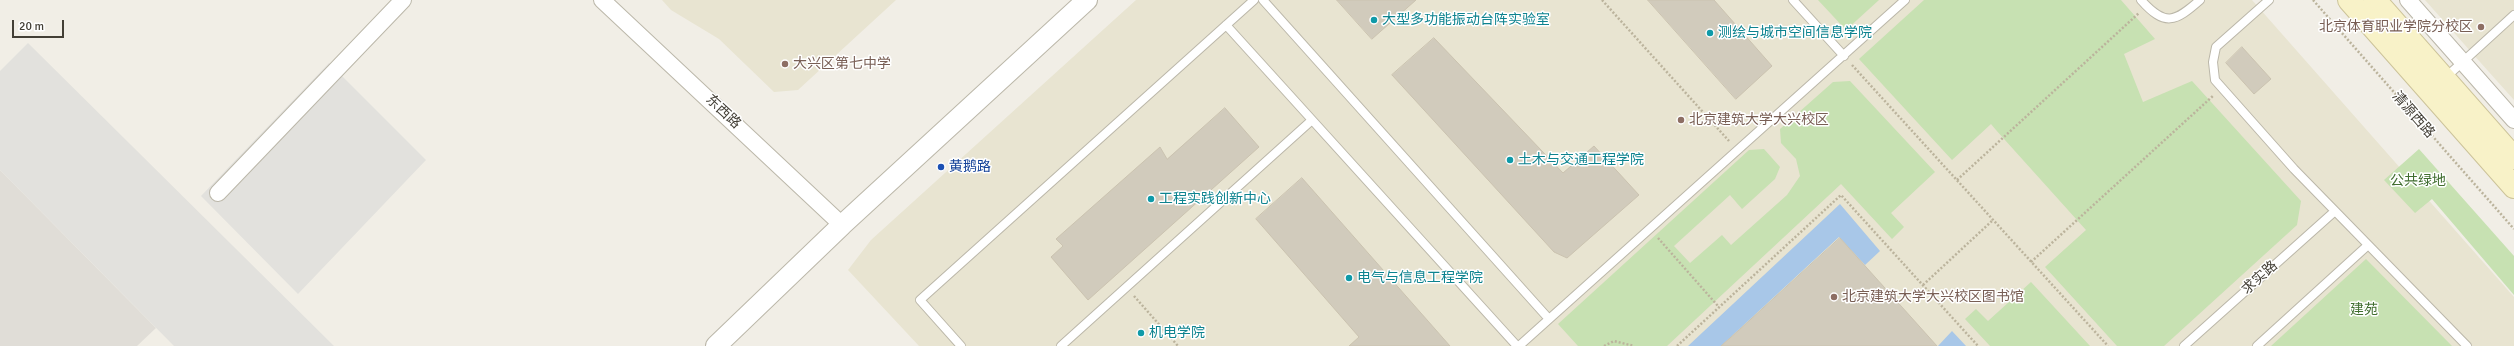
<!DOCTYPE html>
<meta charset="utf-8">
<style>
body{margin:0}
#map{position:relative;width:2514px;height:346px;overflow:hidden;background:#f1eee6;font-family:Signika,sans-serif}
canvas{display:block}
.scale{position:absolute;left:12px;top:20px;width:52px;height:18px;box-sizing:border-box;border:2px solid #433f36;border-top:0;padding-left:5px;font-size:12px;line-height:14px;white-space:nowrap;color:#433f36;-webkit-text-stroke:3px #fff;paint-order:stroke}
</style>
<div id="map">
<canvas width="2514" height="346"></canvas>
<div class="scale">20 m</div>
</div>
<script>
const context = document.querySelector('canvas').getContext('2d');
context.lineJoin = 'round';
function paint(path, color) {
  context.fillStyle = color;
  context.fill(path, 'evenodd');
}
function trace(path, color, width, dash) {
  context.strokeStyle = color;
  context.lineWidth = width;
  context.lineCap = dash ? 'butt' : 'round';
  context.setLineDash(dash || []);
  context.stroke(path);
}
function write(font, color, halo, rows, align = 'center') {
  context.font = font + ' Signika,"Noto Sans SC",sans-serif';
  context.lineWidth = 3;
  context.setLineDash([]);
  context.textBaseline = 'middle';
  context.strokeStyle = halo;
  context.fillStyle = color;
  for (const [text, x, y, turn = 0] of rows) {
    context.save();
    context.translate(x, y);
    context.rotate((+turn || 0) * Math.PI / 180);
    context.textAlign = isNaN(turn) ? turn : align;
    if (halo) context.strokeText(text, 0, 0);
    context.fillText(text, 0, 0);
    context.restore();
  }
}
paint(new Path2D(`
 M0,170L156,328L137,346H0Z`), '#e0ddd7');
paint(new Path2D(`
 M662,0H896L798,90L774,92L719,39L671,10Z
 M1136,0H2252L2514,297V346H919L848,270L871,240Z
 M2425,0H2514V100L2472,53Z`), '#e8e4d1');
paint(new Path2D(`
 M1818,0H1879L1846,30Z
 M1924,0H2121L2155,39L2124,54L2143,102L2192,81L2301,201L2297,225L2164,346H2117L2045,267L2086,230L1996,130L1991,124L1952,160L1859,59Z
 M1850,81L1935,172L1891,213L1904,227L1892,239L1841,184L1667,346H1578L1558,324L1749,150L1764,149L1780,167L1775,179L1742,209L1730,195L1674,246L1690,263L1722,235L1731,245L1787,195L1800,176L1796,159L1781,143L1780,129L1833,82Z
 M2419,149L2514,256V295L2432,199L2415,213L2384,180Z
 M2366,259L2452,346H2271Z
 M2031,282L2090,346H1990L1965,319L1976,309L1988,321Z`), '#c7e1b2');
paint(new Path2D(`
 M28,43L334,346H174L0,170V71Z
 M329,63L426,160L298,294L201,196Z`), '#e2e1dd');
paint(new Path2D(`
 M1840,204L1880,251L1865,265L1839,237L1721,346H1688Z
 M1952,331L1966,346H1938Z`), '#a8c7e8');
const building = new Path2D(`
 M1337,0H1416L1372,39Z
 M1648,0H1714L1772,66L1736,99Z
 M1434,38L1563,173L1594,146L1639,195L1567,258L1554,252L1392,75Z
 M2242,47L2271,79L2254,94L2226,63Z
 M1225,108L1259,147L1088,300L1051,257L1063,246L1056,239L1160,147L1167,159Z
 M1302,178L1450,346H1349L1359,337L1256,219Z
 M1840,238L1937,346H1721L1739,330Z`);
paint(building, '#d1cbbc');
trace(building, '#cbc3b0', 1);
const service = new Path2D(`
 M1263,0L1549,319
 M1793,0L1844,56
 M2141,0C2165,27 2175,22 2200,0
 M2269,0L2216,47L2213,62L2215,80L2294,169L2467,346
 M1226,25L1517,346
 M2445,78L2514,15
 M961,346L920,300L1254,0
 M1061,346L1312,120
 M1519,346L1905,0
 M2184,346L2335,211
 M2257,346L2367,246`);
const minor = new Path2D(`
 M602,0L842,225
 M2408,0L2514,120
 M218,193L403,0`);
const tertiary = new Path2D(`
 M716,346L842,225L1087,0`);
const secondary = new Path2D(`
 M2349,0L2514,187
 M2375,0L2514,158`);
trace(service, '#bbb7a9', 10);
trace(minor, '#bbb7a9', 18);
trace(tertiary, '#bbb7a9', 22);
trace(secondary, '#ccc399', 24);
trace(new Path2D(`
 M1602,0L1729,141
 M2313,0L2514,229
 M1852,65L2108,346
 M1957,180L2139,13
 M1658,238L1718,306
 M2031,262L2214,95
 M1923,285L1993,220
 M1134,296L1178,346
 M1604,346L1614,341L1634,346
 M1677,346L1841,195L1978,346`), '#bbb39c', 2.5, [2, 2]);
trace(service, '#fff', 8);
trace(minor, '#fff', 16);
trace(tertiary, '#fff', 20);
trace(secondary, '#f8f2c8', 22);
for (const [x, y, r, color] of [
 [1374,20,4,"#0f9aa8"],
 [2481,27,4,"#8d6e63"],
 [1710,33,4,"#0f9aa8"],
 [785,64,4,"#8d6e63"],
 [1681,120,4,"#8d6e63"],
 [1510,160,4,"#0f9aa8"],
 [941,167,4,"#1a4fb4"],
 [1151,199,4,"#0f9aa8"],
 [1349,278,4,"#0f9aa8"],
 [1834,297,4,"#8d6e63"],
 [1141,333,4,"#0f9aa8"]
]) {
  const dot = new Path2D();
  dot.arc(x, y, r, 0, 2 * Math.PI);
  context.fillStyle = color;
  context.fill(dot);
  trace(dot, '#fff', 1.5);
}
write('14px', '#0d838f', '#fff', [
 ["大型多功能振动台阵实验室",1382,20],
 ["测绘与城市空间信息学院",1718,33],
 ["土木与交通工程学院",1518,160],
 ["工程实践创新中心",1159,199],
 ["电气与信息工程学院",1357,278],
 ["机电学院",1149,333]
], 'left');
write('14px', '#785e54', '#fff', [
 ["北京体育职业学院分校区",2473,27,"right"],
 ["大兴区第七中学",793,64],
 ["北京建筑大学大兴校区",1689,120],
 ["北京建筑大学大兴校区图书馆",1842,297]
], 'left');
write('14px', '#433f36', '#fff', [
 ["东西路",723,112,43],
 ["清源西路",2413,115,49],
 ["求实路",2260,278,-42]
]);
write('14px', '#164399', '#fff', [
 ["黄鹅路",949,167]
], 'left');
write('14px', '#416e30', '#fff', [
 ["公共绿地",2418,181],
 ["建苑",2364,310]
]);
</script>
